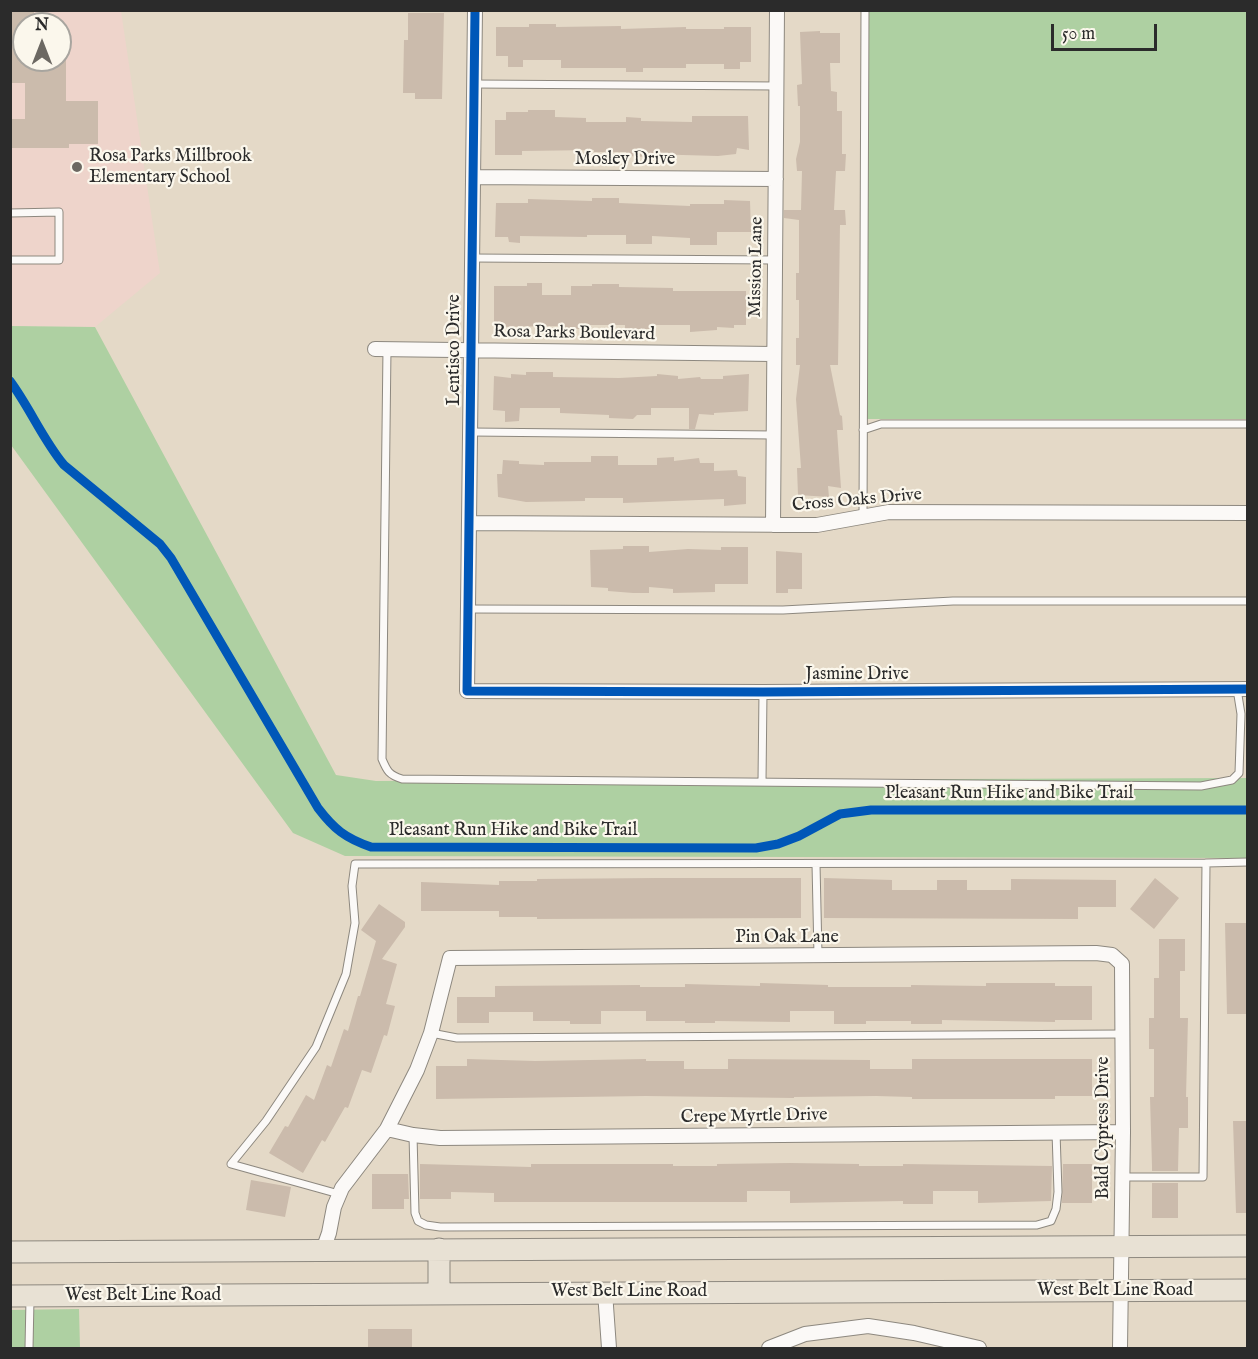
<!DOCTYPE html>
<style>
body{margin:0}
#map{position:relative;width:1258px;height:1359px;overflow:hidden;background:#e4d9c7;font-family:"IM FELL English",serif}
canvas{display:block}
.frame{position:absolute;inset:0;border:12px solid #2b2b2b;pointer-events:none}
.north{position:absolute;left:12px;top:12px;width:60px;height:60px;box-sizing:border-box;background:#fbf7ec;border:2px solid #a8a59f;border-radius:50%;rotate:0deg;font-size:16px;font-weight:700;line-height:24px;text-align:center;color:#2b2b2b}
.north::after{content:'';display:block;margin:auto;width:21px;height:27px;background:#6c6862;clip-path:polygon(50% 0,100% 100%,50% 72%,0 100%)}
.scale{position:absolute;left:1051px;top:24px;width:106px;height:27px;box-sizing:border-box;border:3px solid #2b2b2b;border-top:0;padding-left:8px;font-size:18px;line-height:21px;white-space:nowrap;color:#2b2b2b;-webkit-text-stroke:4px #fbf7ec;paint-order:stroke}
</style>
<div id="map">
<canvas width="1258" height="1359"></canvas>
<div class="frame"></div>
<div class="north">N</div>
<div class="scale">50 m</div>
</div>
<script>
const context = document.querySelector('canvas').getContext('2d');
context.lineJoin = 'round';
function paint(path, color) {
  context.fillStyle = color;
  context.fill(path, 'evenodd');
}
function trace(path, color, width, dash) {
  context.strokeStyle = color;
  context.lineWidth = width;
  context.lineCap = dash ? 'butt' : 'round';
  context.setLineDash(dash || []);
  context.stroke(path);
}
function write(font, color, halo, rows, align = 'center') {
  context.font = font + ' "IM FELL English",serif';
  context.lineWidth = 4.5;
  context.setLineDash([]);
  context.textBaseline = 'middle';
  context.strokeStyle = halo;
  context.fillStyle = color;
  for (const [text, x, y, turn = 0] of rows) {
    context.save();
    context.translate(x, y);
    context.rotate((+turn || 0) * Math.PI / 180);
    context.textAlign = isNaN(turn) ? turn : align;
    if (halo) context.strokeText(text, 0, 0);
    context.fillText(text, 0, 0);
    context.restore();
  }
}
paint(new Path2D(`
 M11,11H121L160,273L95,327L11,326ZM24,24H60V60H24Z`), '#eed4cb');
paint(new Path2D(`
 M868,11H1247V419H865Z
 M10,326L95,327L336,775L376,781L1247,778V858L345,856L293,833L11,445Z
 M79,1309L80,1348H11L10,1310Z`), '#aed0a2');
paint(new Path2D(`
 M10,10H34V24H24V60H66V101H98V144H69V148H10V119H25V83H10Z
 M408,13H444L442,99H415V93H403L404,40H408Z
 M529,24H556V27L621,26V29L686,27V29H724V27H751V62H740V69H724V64H686V68H643V72H626V68H561V60H523V67H508V56H496V27H529Z
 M820,31V33H840V63H830L831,91L837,92V111H842V154H846L845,171H836L834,210H845L846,225H840L838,365H830L840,415L842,416L843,430H837L841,488L828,486L829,497L798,495L797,468H801L796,399L800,365H796V338H799V300H796V273H799V220L784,218V210H801L802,171H797L796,159L800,142V106H798L797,85L802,84L800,32Z
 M528,110H555V117L586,118V122H626V117L641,118V121L692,122V116H748L749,150L737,148L736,154L718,156L648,154V157L626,156V152H594V150L522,151V155H495V120H506V112H528Z
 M592,198H619V203L690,206V204H724V200L750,201L751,232H717V245H690V238L652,236V244H626V235H587V237L520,236V243L509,242L508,237H495L496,203H528V199L592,201Z
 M527,283H542V295H571V286H592V284H619V287L673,288V291H746V325H734V328L717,327V330L690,332V325H651V329H625V325H586V329H560V326L494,327V286H527Z
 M526,372H553V377L619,378L657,376V374L678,376V379L700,377L701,379H723V376L749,374L748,411L714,413V415L699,414L695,429H689V408H651V415H637L633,419L609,418V415L560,413V408H520L519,421L505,422V411L493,410L494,376L511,378V374L526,375Z
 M591,456H618V465H657V458L674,457V461L699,458L700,463H714V471L737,470L738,476L746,477V504L724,506V499L623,503V498H585V501L526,502L498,497L497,474H502L503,460L519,461V464L544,465V462H591Z
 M623,546H649V552L688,549L721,550V547H748V584H715V592L673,593V589L649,587V593H633L608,591V588L591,587L590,550L623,549Z
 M776,551L802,553V589H788V593H776Z
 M656,878H801V918L537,919V917H499V911H421V882L499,885V881H537V879Z
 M824,878L892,880V890H937V880H967V890H1011V879L1116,880V907H1078V919L824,918Z
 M1155,878L1179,898L1154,929L1130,909Z
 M379,904L405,922V927L382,959L397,964L386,1004L395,1006L387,1036L384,1035L371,1073L362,1070L348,1108L345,1107L325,1142L322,1140L303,1173L269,1153L285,1126L288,1127L306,1095L314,1100L327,1065L331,1067L344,1029L348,1031L358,996H360L376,941L361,930Z
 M1225,923H1248V1014H1227Z
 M1159,939H1185V971H1180V1018H1188L1186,1097H1188V1128H1179L1178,1171H1152V1166L1150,1097H1154V1049H1149V1018H1154V978H1159Z
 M760,983L828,985V987H911V985L986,986V983H1055V986H1092V1020H1055V1022L942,1020V1024H911V1021H866V1024H834V1011H790V1022L715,1021V1023H685V1021H646V1011H601V1024H570V1021H533V1012H489V1023H457V997H495V986L640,985V987H685V984L760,986Z
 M467,1059L535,1061L646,1059V1061H684V1069H728V1059L870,1060V1069H912V1059H1092V1096H1055V1099H912V1097L876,1096L794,1097V1098L646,1096L436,1099V1066H467Z
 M1233,1121H1248V1213H1236Z
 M790,1163L859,1164V1166H903V1164L1052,1166L1051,1201L978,1203V1191H933V1204H903V1201L790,1203V1191H747V1202H494V1193L451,1192V1199H420V1164L531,1167V1164H673V1166H717V1164Z
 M1063,1164H1092V1203H1062Z
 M372,1174H408L409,1199H404V1209H372Z
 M251,1180L291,1187L285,1217L246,1210Z
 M1152,1183H1178V1218H1152Z
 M368,1329H412V1348H368Z`), '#cbbbac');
const lane = new Path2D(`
 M474,84L777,86
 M10,213L59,212V260H10
 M472,258L775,260
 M387,349L382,759C387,771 389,775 402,779L1201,786L1232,780L1239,773L1241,714L1237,689
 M863,430L881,424H1248
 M471,432L773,435
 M863,517L865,10
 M469,609L783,610L953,601H1248
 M762,781L763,692
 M1206,863L1248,862
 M816,864L818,955
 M431,1033L457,1038L1122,1034
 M413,1135L415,1213L418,1221L426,1225L440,1227L1037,1225L1051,1221L1056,1209L1058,1192L1056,1132
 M339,1194L231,1164L266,1121L316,1047L346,974L355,923L352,886L355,864L1206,863L1203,1177H1122
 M29,1348L30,1299`);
const street = new Path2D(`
 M475,10L467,691L763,692L1248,689
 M473,177L776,179
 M375,349L773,354
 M470,523L817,525L889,512L1248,513
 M773,525L777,10
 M387,1129L413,1135L440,1138L1123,1132
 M323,1250L329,1233L334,1207L342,1188L387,1129L417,1070L431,1033L450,958L1096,953L1112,955L1122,964L1123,1132L1120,1348
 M605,1292L609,1348
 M769,1348L805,1334L868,1326L914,1333L979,1348`);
const primary = new Path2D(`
 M439,1249V1293
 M10,1252L1248,1246
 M10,1296L1248,1290`);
trace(lane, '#8d887f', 9);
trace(street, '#8d887f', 16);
trace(primary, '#8d887f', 23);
trace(lane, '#fbf9f7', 7);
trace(street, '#fbf9f7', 14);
trace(primary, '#e8e1d4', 21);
trace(new Path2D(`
 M475,10L467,691L763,692L1248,689
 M10,381C30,408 43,440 64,465L160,544L171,558L318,808C334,829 345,838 371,847L756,848L778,844L799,836L840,814L871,810H1248`), '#0057b8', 9);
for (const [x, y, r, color] of [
 [77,167,6,"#6c6862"]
]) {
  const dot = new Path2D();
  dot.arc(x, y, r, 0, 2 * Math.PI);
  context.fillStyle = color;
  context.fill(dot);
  trace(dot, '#fbf7ec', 2);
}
write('18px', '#2b2b2b', '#fbf7ec', [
 ["Rosa Parks Millbrook",89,157],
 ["Elementary School",89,178]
], 'left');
write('18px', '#2b2b2b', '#fbf7ec', [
 ["Mosley Drive",625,160],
 ["Mission Lane",757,267,-89],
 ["Rosa Parks Boulevard",574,334,1],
 ["Lentisco Drive",455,350,-90],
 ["Cross Oaks Drive",857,501,-5],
 ["Jasmine Drive",857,675],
 ["Pleasant Run Hike and Bike Trail",1009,794],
 ["Pleasant Run Hike and Bike Trail",513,831],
 ["Pin Oak Lane",787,938],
 ["Crepe Myrtle Drive",754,1117,-1],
 ["Bald Cypress Drive",1104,1128,-90],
 ["West Belt Line Road",1115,1291],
 ["West Belt Line Road",629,1292],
 ["West Belt Line Road",143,1296]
]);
</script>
